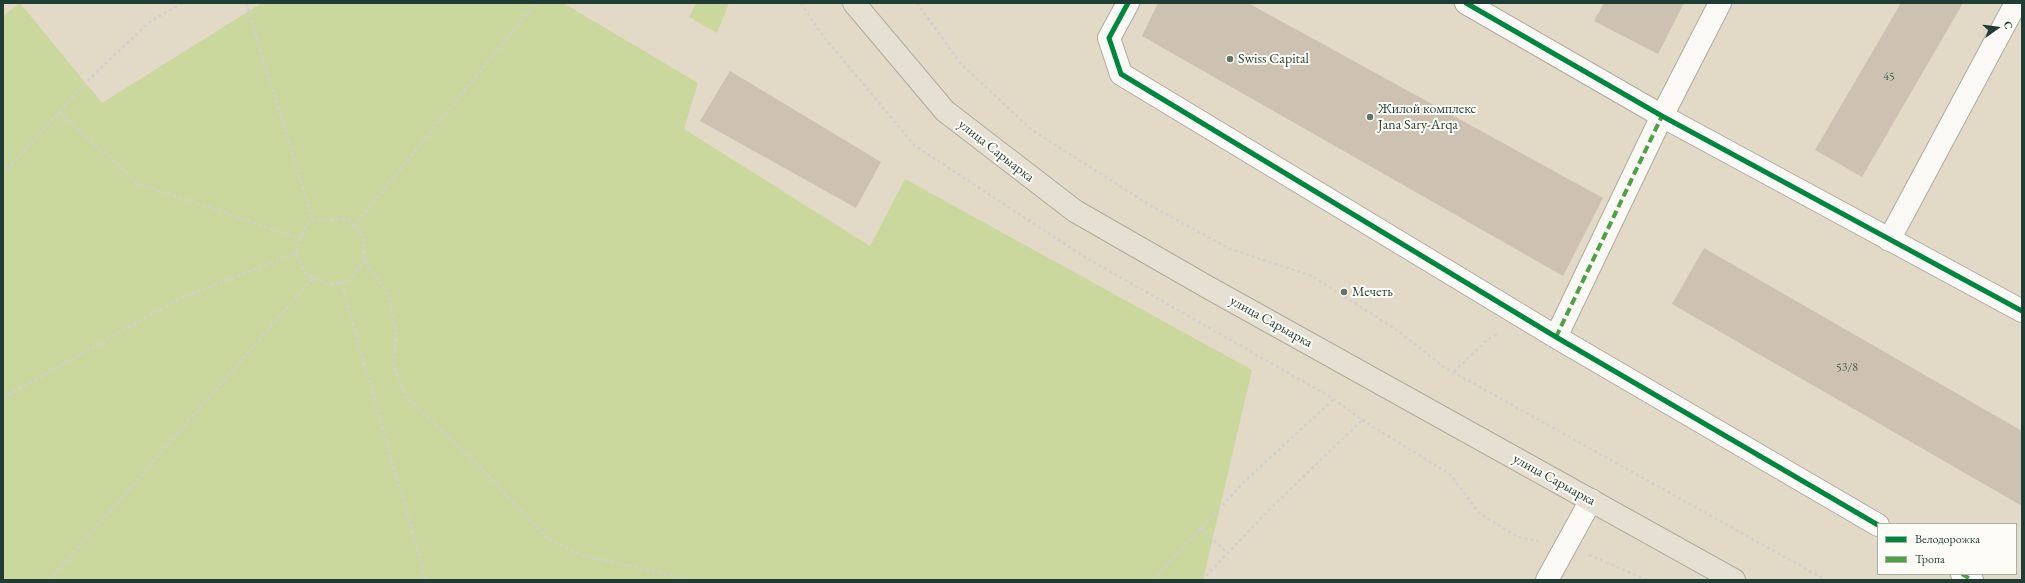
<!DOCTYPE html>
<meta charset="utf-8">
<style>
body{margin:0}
#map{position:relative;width:2025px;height:583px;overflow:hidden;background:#e2d9c6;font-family:"EB Garamond",serif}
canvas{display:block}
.frame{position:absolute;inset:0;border:4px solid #1f3d34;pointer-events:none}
.legend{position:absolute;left:1877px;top:523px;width:140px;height:52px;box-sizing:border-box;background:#fdfcf7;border:1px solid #a4b0a9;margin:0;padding:5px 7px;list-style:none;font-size:12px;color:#1f3d34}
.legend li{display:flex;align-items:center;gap:8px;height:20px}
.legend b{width:20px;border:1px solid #a4b0a9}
.north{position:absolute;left:1977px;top:8px;width:40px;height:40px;-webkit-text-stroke:3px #fdfcf7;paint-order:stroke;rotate:76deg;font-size:11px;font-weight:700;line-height:16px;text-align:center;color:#1f3d34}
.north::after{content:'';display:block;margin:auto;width:14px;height:18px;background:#1f3d34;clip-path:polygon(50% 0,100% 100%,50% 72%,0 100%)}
</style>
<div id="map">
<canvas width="2025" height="583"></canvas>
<div class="frame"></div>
<ul class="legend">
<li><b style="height:5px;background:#00873e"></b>Велодорожка</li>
<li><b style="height:5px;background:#4da043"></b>Тропа</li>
</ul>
<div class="north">С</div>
</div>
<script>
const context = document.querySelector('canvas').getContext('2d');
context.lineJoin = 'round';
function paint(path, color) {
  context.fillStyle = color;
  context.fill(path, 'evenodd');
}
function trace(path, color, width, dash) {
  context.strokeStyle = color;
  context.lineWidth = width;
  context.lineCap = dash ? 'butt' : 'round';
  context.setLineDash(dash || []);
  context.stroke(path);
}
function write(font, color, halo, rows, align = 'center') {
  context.font = font + ' "EB Garamond",serif';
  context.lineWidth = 4;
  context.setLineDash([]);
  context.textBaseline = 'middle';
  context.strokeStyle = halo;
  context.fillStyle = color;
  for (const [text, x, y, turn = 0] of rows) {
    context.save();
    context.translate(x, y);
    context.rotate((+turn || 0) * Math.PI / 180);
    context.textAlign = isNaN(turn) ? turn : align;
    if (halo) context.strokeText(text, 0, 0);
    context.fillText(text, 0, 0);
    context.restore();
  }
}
paint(new Path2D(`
 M20,3L102,103L262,3H563L698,83L684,129L870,246L905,179L1252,370L1203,580H3V16Z
 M696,3H729L717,33L689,17Z`), '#cad89e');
paint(new Path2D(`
 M1158,3H1248L1603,198L1563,276L1142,36Z
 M1604,3H1684L1658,54L1594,21Z
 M1901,3H1963L1862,177L1815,150Z
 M730,71L881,162L856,208L700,121Z
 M1704,248L2022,431V506L1672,304Z`), '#cdc1b2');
const minor = new Path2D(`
 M1128,3L1109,38L1121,74L1556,337L1878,525
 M1466,3L1662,116L2022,311
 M1889,240L2016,3
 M1556,337L1662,116L1720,3
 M1962,574L1972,580
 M1547,580L1591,500`);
const major = new Path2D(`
 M854,3L945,111L1075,211L1211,289L1734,580`);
trace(minor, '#aeab9e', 24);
trace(major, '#aeab9e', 24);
trace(new Path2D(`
 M246,3L313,220
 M801,3L820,32L914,145L1083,256L1334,399L1362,420L1450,474L1479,513L1518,537L1538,541
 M917,3L961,64L1032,130L1153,207L1230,249L1312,276L1394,328L1444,367L1826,580
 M59,112L139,184L300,238
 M3,174L90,78L151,21L182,3
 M354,226L536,3
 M365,260L350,280L327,285L306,274L296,253C307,215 310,220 347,219L363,236L365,260L389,296L396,336L393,364L407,398L480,467L547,539L584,556L693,580
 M341,282L426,580
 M1454,372L1488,339L1499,333
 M3,398L177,300L296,253
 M1201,528L1227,553
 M1589,555L1647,580
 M50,580L313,278
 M1153,580L1245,481L1334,399
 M1202,580L1273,506L1362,420`), '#d1d0cb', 2.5, [3, 3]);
trace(minor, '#fbf9f6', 22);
trace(major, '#e6e0d3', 22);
trace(new Path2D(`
 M1556,337L1662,116
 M1962,574L1972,580`), '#4da043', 4, [8, 4]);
trace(new Path2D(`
 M1128,3L1109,38L1121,74L1556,337L1878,525
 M1466,3L1662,116L2022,311`), '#00873e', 5);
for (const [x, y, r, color] of [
 [1230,59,4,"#637467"],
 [1370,117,4,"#637467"],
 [1344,292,4,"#637467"]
]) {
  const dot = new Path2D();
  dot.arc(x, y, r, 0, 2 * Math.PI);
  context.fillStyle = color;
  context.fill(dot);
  trace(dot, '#fdfcf7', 1.5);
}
write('12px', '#4a5e54', null, [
 ["45",1889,77],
 ["53/8",1847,368]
]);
write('14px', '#1f3d34', '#fdfcf7', [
 ["Swiss Capital",1238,59],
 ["Жилой комплекс",1378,109],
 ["Jana Sary-Arqa",1378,125],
 ["Мечеть",1352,292]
], 'left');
write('14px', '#1f3d34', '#fdfcf7', [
 ["улица Сарыарка",996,151,38],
 ["улица Сарыарка",1271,322,29],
 ["улица Сарыарка",1554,480,29]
]);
</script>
